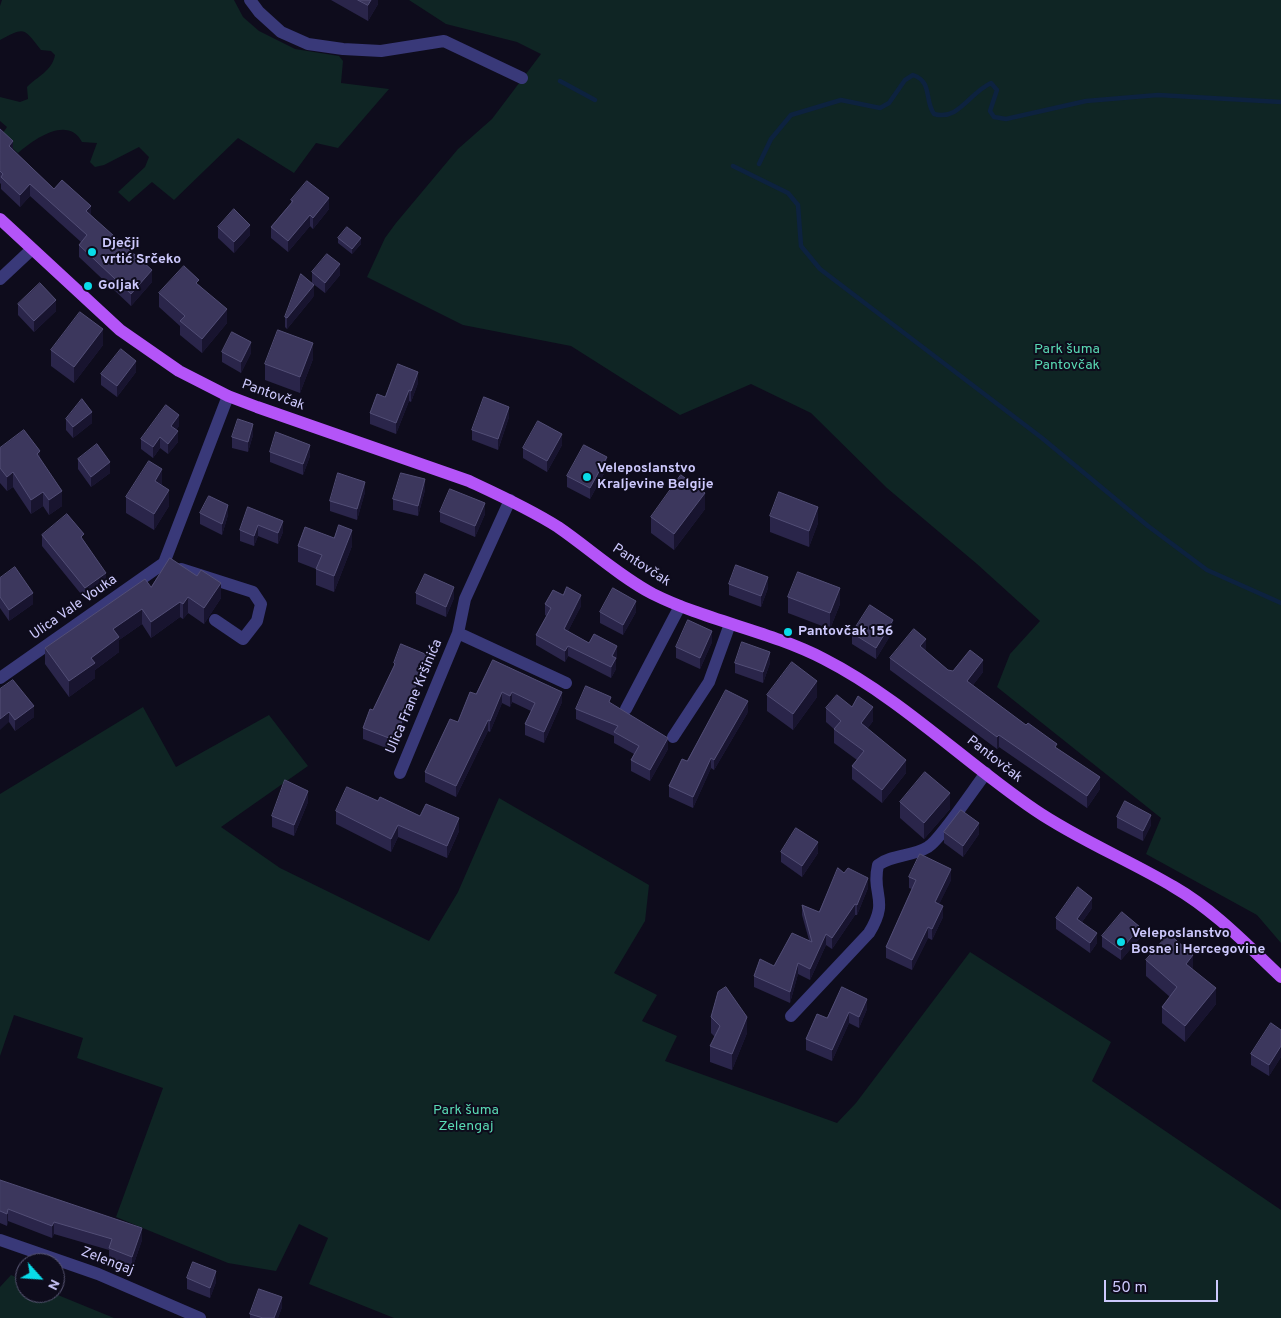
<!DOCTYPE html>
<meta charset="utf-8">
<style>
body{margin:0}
#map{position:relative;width:1281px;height:1318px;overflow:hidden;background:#0e0c1c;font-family:Overpass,sans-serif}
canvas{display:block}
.north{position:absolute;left:15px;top:1253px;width:50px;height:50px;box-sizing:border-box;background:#0e0c1c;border:1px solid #5a5876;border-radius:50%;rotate:116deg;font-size:14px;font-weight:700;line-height:20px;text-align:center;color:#cdc9fd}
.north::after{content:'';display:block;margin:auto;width:18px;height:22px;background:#09dce9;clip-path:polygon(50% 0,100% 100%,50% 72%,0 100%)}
.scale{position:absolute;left:1104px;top:1280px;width:114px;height:22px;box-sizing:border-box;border:2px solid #cdc9fd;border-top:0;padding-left:6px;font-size:15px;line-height:18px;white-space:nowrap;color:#cdc9fd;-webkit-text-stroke:4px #0e0c1c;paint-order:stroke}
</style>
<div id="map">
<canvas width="1281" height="1318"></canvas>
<div class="north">N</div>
<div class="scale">50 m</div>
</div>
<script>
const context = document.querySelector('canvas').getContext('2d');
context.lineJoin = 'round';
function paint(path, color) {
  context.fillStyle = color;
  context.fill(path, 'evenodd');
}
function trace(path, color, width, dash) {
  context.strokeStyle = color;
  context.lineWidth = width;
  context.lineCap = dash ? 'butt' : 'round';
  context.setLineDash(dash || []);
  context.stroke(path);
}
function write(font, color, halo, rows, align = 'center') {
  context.font = font + ' Overpass,sans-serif';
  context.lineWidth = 4;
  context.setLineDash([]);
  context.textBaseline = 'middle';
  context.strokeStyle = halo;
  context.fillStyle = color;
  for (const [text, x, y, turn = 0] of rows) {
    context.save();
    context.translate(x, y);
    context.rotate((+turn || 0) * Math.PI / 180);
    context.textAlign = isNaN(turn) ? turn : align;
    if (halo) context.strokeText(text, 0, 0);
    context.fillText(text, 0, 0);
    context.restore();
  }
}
paint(new Path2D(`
 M2,0H234L243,17L259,31L295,49L339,56L343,61L341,83L389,89L338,148L316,143L294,173L238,138L174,200L152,182L129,202L118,192L145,167L149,157L139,147L104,165L95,167L90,162L97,143L82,142C68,115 34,139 18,153L0,137L7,127L0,121V97L20,102L28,99L27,87C38,76 52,71 55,55L51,51L41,50C23,27 25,27 0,40V6Z
 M409,0H1281V943L1257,915L1146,854L1161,818L997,687L1010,654L1040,621L977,564L887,488L811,413L751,384L680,415L571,346L463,325L367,277L385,238L396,223L458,149L492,119L541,54L517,42L446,24Z
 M143,707L176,767L269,715L308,766L221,827L280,868L429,941L458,892L499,798L649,885L645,921L614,973L657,995L642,1021L677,1036L665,1061L837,1123L856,1103L970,952L1111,1042L1092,1081L1281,1210V1318H394L309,1284L328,1238L299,1224L276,1271L228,1263L116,1217L163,1088L77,1058L83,1038L14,1015L0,1056V794Z
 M11,1275L25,1281V1293H53L114,1318H0V1287Z`), '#0f2524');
trace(new Path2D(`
 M560,81L595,100
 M759,164L771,139L791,115L841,100L880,108L889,103L905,80L913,75C933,82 924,100 934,114C959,121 969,93 991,83L997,90L990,111L994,117L1006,119L1086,101L1158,95L1281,102
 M733,166L788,193L798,205L801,246L820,269L1042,438L1148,526L1207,570L1281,603`), '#0d223f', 4.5);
trace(new Path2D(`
 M250,0L259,12L281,32L308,44L343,49L381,51L444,41L522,78
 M0,279L31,250
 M510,500L465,599L458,633L566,683
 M181,569L253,592L261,604L257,621L243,639L215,620
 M0,678L164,563L228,396
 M626,709L680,606
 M673,737L709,682L730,624
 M400,773L458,633
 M791,1016L869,933C890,899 871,896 878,865C893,854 912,857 928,847C940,840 975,787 986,773
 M0,1240L98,1274L200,1318`), '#393979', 12);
trace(new Path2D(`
 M0,219L120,330L179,371L228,396L257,407L469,481C499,495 530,509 558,527C590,549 619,576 653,594C707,621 770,631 824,659C902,699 963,761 1035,810C1079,840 1129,860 1174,887C1214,910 1247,945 1281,977`), '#b454f8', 12);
paint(new Path2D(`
 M331,0H378V4L368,21Z
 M0,129L13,150L54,189L91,215L152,282L131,306L79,257V245L81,242L30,196L20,207L1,189V184L0,183Z
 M291,200L329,209L313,229L310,226L288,252L271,238V227L291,203Z
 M218,227L250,235L234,253L218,238Z
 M338,238L361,244L352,254L338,243Z
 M312,272L340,275L325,293L312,283Z
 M199,285L227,323L202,353L180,335V326L159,307V293Z
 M314,296L287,329L285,327V317Z
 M18,304L56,311L34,332L18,315Z
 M103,345L74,383L51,366V350Z
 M222,352L251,353L241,373L222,362Z
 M313,359L300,393L265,380V364Z
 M136,372L117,397L101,385V374Z
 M418,383L411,402L409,401L396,434L370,424V413L385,397Z
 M509,417L498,450L472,440V430Z
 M66,419L92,423L73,438L66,430Z
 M179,426L176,430L178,442L168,454L160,448L153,458L141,449V439Z
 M253,435L248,452L232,448V437Z
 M562,445L547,472L523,458V448Z
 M0,448L40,459L62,506L49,515L43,506L31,514L13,487L7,491L0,483Z
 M270,452L310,456L303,475L270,462Z
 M78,459L110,473L91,487L78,469Z
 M607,468L590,499L567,487V476Z
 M162,485L169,506L154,530L126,513V497Z
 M425,490L418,516L393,510V499Z
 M365,492L357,520L330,511V501Z
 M248,507L283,532L278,544L258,536L254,546L240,541V530Z
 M705,509L674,550L651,533V517Z
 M440,512L485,514L475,537L440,522Z
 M200,513L228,515L222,535L200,524Z
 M770,516L818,523L809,547L770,532Z
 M42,535L84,541L106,584L85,599L42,546Z
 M298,546H352L334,592L316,585V569L298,562Z
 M0,578L33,604L9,621L0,608Z
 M729,584L768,588L761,607L729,595Z
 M151,587L221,598L204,624L188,613L183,619L180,617L151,638L142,624L119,640V652L95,670V678L69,697L45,664V648Z
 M416,593L454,598L446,617L416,604Z
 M788,597L840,604L830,629L788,613Z
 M545,604L581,606L568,631L589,643L617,657L616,659V669L611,678L568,656L565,662L536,645V635L547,616L545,615Z
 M600,612H636L623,635L600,623Z
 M893,631L876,659L852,644V633Z
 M712,642L700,669L676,658V647Z
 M926,651L948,670L953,671L983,672L973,685L1057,749L1100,789L1087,808L999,747L997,749L890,670V658Z
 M493,660L562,702L544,743L525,735V724L531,711L512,702L510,707L502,703L490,732L488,731L456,797L425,782V772L476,694Z
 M394,663L430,666L402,726V731L394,751L363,739V728L373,710L394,667Z
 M735,663H770L763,683L735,673Z
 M0,689L34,717L15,731L9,722Z
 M767,695L817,697L793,730L767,711Z
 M611,704L668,749L650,781L631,771V760L634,754L614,743V736L576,719V709Z
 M852,707L873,721L867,729L906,773L882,803L852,779V766L857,760L834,743V729L826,722V708Z
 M748,712L714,770L711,768L693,808L669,797V786L687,761Z
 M378,801L459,831L447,858L398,837L391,852L336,824V811Z
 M308,802L294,836L272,827V816Z
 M900,802L950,809L924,839L900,818Z
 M1117,817L1151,825L1143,841L1117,828Z
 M944,832L979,834L963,857L944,843Z
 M781,852L818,853L802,877L781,862Z
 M844,873L868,888L857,915H855L832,949L826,945L810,980L798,974L790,1003L754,987V976L774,966L809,940L802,915V905L819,912Z
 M909,877L951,880L939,904L943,917L932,940L928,938L912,970L886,958V947L912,889L909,888Z
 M1092,908L1082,922L1097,943L1090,953L1056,929V918Z
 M1102,936L1140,938L1121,960L1102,947Z
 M1146,960L1193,970L1216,1004L1185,1042L1162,1023V1007L1170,997L1146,976Z
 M842,987L867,1009L859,1028L849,1023L832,1061L806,1050V1039L827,1018Z
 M711,1017L747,1033L732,1070L710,1062V1046L715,1037L711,1033Z
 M1281,1030V1057L1269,1076L1251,1065V1054Z
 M0,1180L142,1240L132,1269L109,1260V1250L54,1234L52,1238L8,1221L7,1226L0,1223Z
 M187,1278L216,1282L210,1298L187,1289Z
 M282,1307L278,1318H250V1314Z`), '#2a254a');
paint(new Path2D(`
 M371,0H378V4L368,21V5Z
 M13,141V153L9,146Z
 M30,184V196L20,207V195Z
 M329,198V209L313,229V218Z
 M91,206V218L86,211Z
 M310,215V226L288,252V241Z
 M250,225V235L234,253V242Z
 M361,238V244L352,254V249Z
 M340,264V275L325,293V283Z
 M152,270V282L131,306V294Z
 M314,285V296L287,329V318Z
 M56,300V311L34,332V321Z
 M227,309V323L202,353V339Z
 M103,329V345L74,383V367Z
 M251,342V353L241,373V362Z
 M313,343V359L300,393V377Z
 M136,361V372L117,397V386Z
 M418,372V383L411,402V391Z
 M409,390V401L396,434V423Z
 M509,407V417L498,450V439Z
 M92,412V423L73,438V427Z
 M179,415V426L171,437V426Z
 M253,424V435L248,452V442Z
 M178,431V442L168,454V444Z
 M562,434V445L547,472V461Z
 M160,437V448L153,458V447Z
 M310,445V456L303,475V464Z
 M40,451V465L37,454Z
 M607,457V468L590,499V488Z
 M110,462V473L91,487V477Z
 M162,469V485L155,481Z
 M13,472V487L7,491V477Z
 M425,479V490L418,516V506Z
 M365,482V492L357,520V509Z
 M169,490V506L154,530V514Z
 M62,491V506L49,515V500Z
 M43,492V506L31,514V500Z
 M705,493V509L674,550V534Z
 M485,503V514L475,537V526Z
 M228,505V515L222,535V524Z
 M818,507V523L809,547V531Z
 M283,521V532L278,544V533Z
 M258,525V536L254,546V536Z
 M352,530V546L334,592V576Z
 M106,573V584L85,599V588Z
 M768,577V588L761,607V596Z
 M221,583V598L204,624V608Z
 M454,587V598L446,617V607Z
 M840,588V604L830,629V613Z
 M33,593V604L9,621V610Z
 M581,595V606L564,639V629Z
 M188,597V613L183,619V604Z
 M636,601V612L623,635V625Z
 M180,602V617L151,638V622Z
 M142,609V624L119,640V652L95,670V678L69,697V681L91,658L113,629Z
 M893,620V631L876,659V648Z
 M712,631V642L700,669V658Z
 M926,639V651L920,646Z
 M568,646V656L565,662V651Z
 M617,646V657L616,659V669L611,678L612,656Z
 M770,652V663L763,683V672Z
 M430,656V666L402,726V731L394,751V740L399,720Z
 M983,660V672L967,693V681Z
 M817,681V697L793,730V714Z
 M502,692V703L490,732V721Z
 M512,692V702L510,707V696Z
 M562,692V702L544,743V732Z
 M748,701V712L714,770V760Z
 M34,706V717L15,731V720Z
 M873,707V721L861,737V723Z
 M9,712V722L0,730V719Z
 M488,720V731L456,797V786Z
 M999,735V747L997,749V737Z
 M668,738V749L650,781V770Z
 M711,758V768L693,808V797Z
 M906,760V773L882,803V790Z
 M1100,777V789L1087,808V796Z
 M308,791V802L294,836V825Z
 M950,793V809L924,839V823Z
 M1151,815V825L1143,841V831Z
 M459,818V831L447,858V846Z
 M979,823V834L963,857V846Z
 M398,825V837L391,852V839Z
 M818,842V853L802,877V866Z
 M951,869V880L935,913V902Z
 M868,878V888L857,915V905Z
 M1092,898V908L1077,929V919Z
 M855,904V915L832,949V938Z
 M943,906V917L932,940V929Z
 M928,927V938L912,970V960Z
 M1140,927V938L1121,960V950Z
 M1097,933V943L1090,953V943Z
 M826,934V945L810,980V969Z
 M1193,955V971L1186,964Z
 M798,963V974L790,1003V992Z
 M1216,988V1004L1185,1042V1026Z
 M867,999V1009L859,1028V1017Z
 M849,1012V1023L832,1061V1050Z
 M747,1017V1033L732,1070V1054Z
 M1281,1046V1057L1269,1076V1065Z
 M8,1209V1221L7,1226V1214Z
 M54,1222V1234L52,1238V1226Z
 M142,1228V1240L132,1269V1257Z
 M216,1271V1282L210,1298V1288Z
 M282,1297V1307L278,1318H274Z`), '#18142f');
const building = new Path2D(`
 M358,0H371L368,5Z
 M0,129L13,141L9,146L54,189L62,180L91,206L86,211L152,270L131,294L79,245L87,235L30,184L20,195L1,177L3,174L0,171Z
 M307,181L329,198L313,218L310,215L288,241L271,227L293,201L291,200Z
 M234,209L250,225L234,242L218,227Z
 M347,227L361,238L352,249L338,238Z
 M327,254L340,264L325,283L312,272Z
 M184,266L199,280L196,283L227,309L202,339L180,321L185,316L159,293Z
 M301,274L314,285L287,318L285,317Z
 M40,283L56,300L34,321L18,304Z
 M80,312L103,329L74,367L51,350Z
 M278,330L313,343L300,377L265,364Z
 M232,332L251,342L241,362L222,352Z
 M121,349L136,361L117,386L101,374Z
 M398,364L418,372L411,391L409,390L396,423L370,413L377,394L385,397Z
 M484,397L509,407L498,439L472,430Z
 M82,399L92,412L73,427L66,419Z
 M166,405L179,415L171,426L178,431L168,444L160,437L153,447L141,439Z
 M238,419L253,424L248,442L232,437Z
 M538,421L562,434L547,461L523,448Z
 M24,430L40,451L37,454L62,491L49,500L43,492L31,500L13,472L7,477L0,468V448Z
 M276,432L310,445L303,464L270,452Z
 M97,444L110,462L91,477L78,459Z
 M584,445L607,457L590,488L567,476Z
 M149,461L162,469L155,481L169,490L154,514L126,497Z
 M338,473L365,482L357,509L330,501Z
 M401,473L425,479L418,506L393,499Z
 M681,475L705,493L674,534L651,517Z
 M450,489L485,503L475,526L440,512Z
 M779,492L818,507L809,531L770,516Z
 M209,496L228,505L222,524L200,513Z
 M248,507L283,521L278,533L258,525L254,536L240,530Z
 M67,514L84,534L81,537L106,573L85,588L42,535Z
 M339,525L352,530L334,576L316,569L322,555L298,546L305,527L334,538Z
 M170,558L197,576L201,570L221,583L204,608L188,597L183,604L180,602L151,622L142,609L113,629L119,637L91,658L95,663L69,681L45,648L145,579L151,587Z
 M736,565L768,577L761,596L729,584Z
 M15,567L33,593L9,610L0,597V578Z
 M798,572L840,588L830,613L788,597Z
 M425,574L454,587L446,607L416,593Z
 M567,587L581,595L564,629L589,643L594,634L617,646L612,656L616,658L611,667L568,646L565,651L536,635L551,608L545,604L553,590L563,595Z
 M613,588L636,601L623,625L600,612Z
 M870,605L893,620L876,648L852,633Z
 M688,620L712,631L700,658L676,647Z
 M914,629L926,639L920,646L948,670L953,671L970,650L983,660L967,681L1026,725L1028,723L1057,744L1055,747L1100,777L1087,796L999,735L997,737L890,658Z
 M742,642L770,652L763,672L735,663Z
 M401,644L430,656L399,720L402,721L394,740L363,728L370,709L373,710L395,664L394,663Z
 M493,660L562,692L544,732L525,724L535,703L512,692L510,696L502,692L490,721L488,720L456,786L425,772L450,719L458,722L470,692L476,694Z
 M792,662L817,681L793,714L767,695Z
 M13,680L34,706L15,720L9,712L0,719V689Z
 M586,686L611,697L609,702L668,738L650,770L631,760L639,746L614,732L618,726L576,709Z
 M726,690L748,701L714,760L711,758L693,797L669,786L682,759L687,761Z
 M837,695L852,707L858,696L873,707L861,723L906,760L882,790L852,766L864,751L834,729L841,721L826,708Z
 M925,772L950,793L924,823L900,802Z
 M285,780L308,791L294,825L272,816Z
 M347,787L378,801L380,797L420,816L426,804L459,818L447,846L398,825L391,839L336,811Z
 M1125,801L1151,815L1143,831L1117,817Z
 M961,810L979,823L963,846L944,832Z
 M796,828L818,842L802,866L781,852Z
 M920,854L951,869L935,902L943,906L932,929L928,927L912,960L886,947L916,880L909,877Z
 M838,868L844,873L848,868L868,878L857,905L855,904L832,938L826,934L810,969L798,963L790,992L754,976L760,959L774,966L792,933L812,942L802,905L819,912Z
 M1078,887L1092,898L1077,919L1097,933L1090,943L1056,918Z
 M1122,912L1140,927L1121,950L1102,936Z
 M1169,934L1193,955L1186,964L1216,988L1185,1026L1162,1007L1177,987L1146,960Z
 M726,987L747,1017L732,1054L710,1046L720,1026L711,1017L718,992Z
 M842,987L867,999L859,1017L849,1012L832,1050L806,1039L817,1014L827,1018Z
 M1271,1023L1281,1030V1046L1269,1065L1251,1054Z
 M0,1180L142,1228L132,1257L109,1248L112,1239L54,1222L52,1226L8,1209L7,1214L0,1211Z
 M193,1262L216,1271L210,1288L187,1278Z
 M259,1289L282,1297L274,1318H263L250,1314Z`);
paint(building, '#3c375d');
trace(building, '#524e76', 1);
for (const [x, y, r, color] of [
 [92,252,5,"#09dce9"],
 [88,286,5,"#09dce9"],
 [587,477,5,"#09dce9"],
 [788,632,5,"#09dce9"],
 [1121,942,5,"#09dce9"]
]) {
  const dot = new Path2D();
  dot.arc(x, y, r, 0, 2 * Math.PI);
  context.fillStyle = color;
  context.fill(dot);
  trace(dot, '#0e0c1c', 2);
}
write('bold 14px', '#cdc9fd', '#0e0c1c', [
 ["Dječji",102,244],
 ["vrtić Srčeko",102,260],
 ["Goljak",98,286],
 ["Veleposlanstvo",597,469],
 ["Kraljevine Belgije",597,485],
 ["Pantovčak 156",798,632],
 ["Veleposlanstvo",1131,934],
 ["Bosne i Hercegovine",1131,950]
], 'left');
write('14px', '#59d9b3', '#0e0c1c', [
 ["Park šuma",1067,350],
 ["Pantovčak",1067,366],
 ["Park šuma",466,1111],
 ["Zelengaj",466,1127]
]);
write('14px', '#cdc9fd', '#0e0c1c', [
 ["Pantovčak",273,396,20],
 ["Pantovčak",641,566,33],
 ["Ulica Vale Vouka",74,608,-35],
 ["Ulica Frane Kršinića",415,697,-67],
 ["Pantovčak",994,760,38],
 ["Zelengaj",107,1262,21]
]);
</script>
